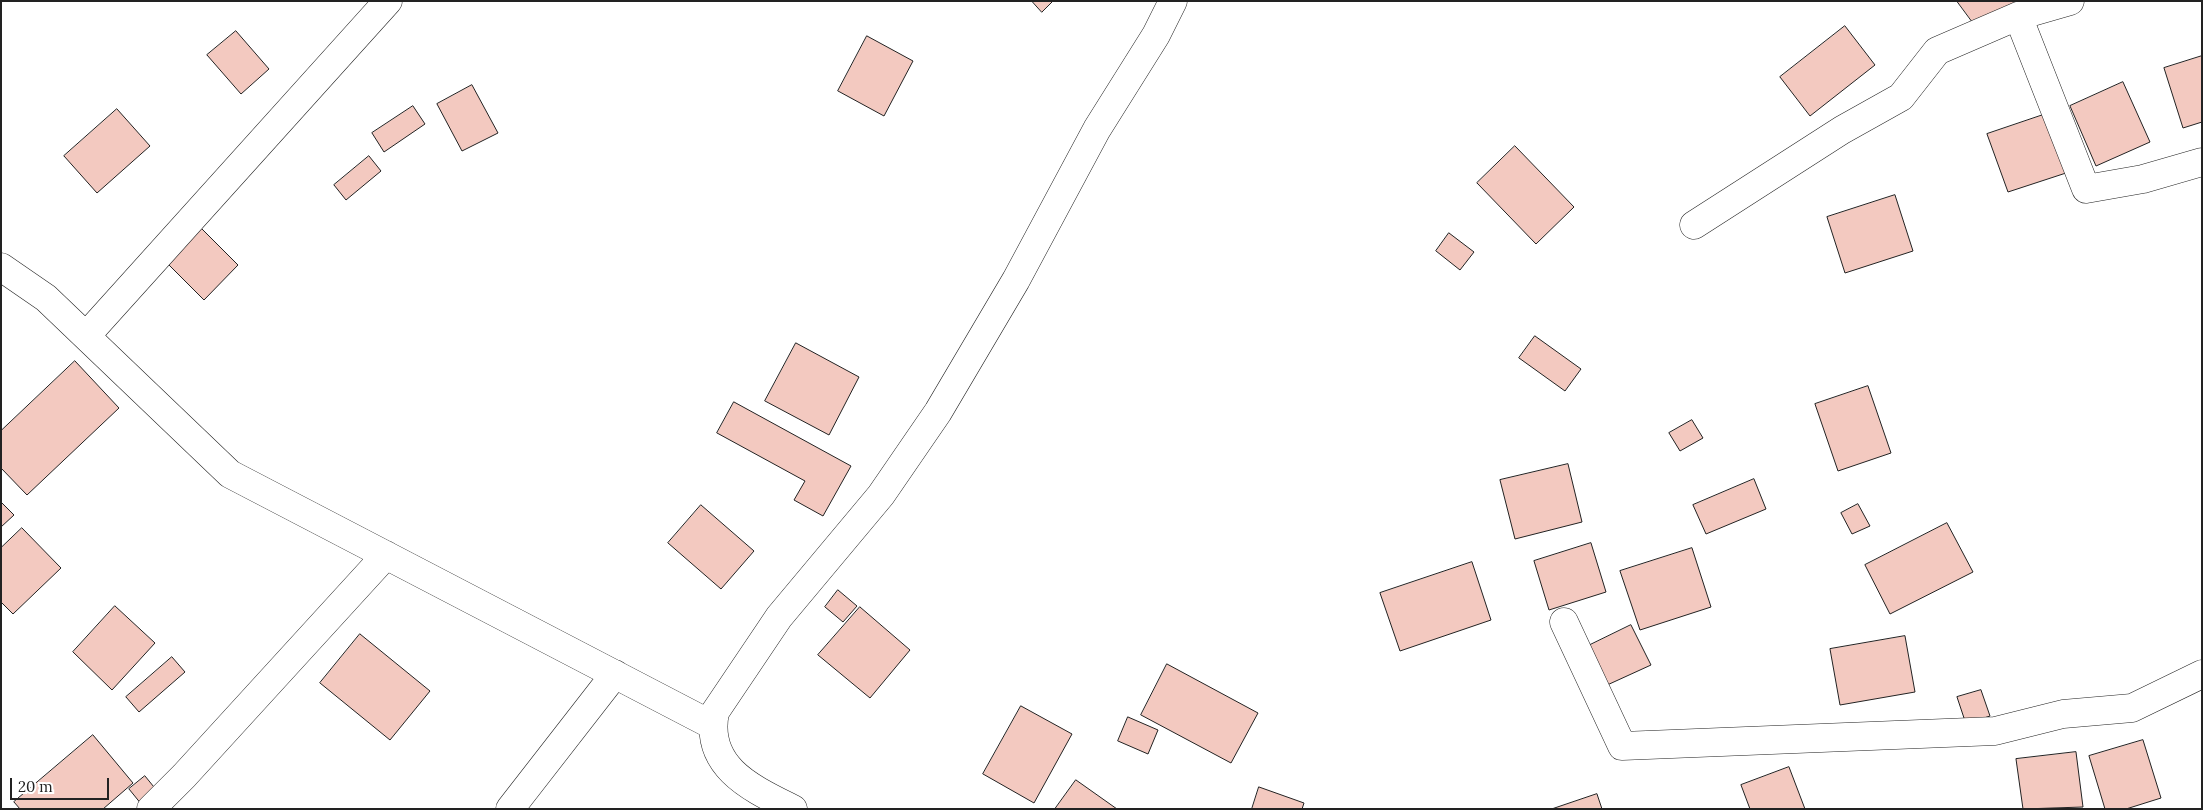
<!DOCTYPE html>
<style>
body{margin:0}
#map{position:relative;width:2203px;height:810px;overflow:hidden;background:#fff;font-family:Lora,serif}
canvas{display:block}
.frame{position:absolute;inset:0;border:2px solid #222;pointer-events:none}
.scale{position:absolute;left:10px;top:778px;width:99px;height:22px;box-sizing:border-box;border:2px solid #222;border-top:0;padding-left:6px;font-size:15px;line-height:18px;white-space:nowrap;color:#222;-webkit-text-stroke:4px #fff;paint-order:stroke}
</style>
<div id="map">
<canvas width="2203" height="810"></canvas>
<div class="frame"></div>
<div class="scale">20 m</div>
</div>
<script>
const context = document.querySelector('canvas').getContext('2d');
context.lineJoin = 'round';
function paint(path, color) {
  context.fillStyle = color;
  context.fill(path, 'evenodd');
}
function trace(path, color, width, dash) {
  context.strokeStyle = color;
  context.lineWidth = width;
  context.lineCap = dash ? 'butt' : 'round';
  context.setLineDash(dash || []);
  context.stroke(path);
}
const building = new Path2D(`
 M1032,1H1053L1042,12Z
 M1957,1H2019L1980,32Z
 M1845,26L1875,65L1810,116L1780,77Z
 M236,31L269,69L241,94L207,55Z
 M867,36L913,61L884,116L838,91Z
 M2202,56V122L2183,128L2164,68Z
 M2123,82L2150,142L2096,166L2070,106Z
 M472,85L498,133L462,151L437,104Z
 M413,106L425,124L384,152L372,133Z
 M117,109L150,146L97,193L64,156Z
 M2046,114L2066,173L2008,192L1987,134Z
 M1515,146L1574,207L1536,244L1477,183Z
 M369,156L381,171L346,200L334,185Z
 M1895,195L1913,251L1845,273L1827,217Z
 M197,224L238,265L204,300L163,259Z
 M1449,233L1474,252L1460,270L1436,251Z
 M1535,336L1581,369L1565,391L1519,358Z
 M796,343L859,377L829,435L765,401Z
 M75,361L119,408L27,495L1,468V431Z
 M1868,386L1891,453L1838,471L1815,404Z
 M734,402L851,466L823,516L794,500L805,481L717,433Z
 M1692,420L1703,438L1680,451L1669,433Z
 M1568,464L1582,522L1515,539L1500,480Z
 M1754,479L1766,509L1706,534L1693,505Z
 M1,502L14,515L1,527Z
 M1858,504L1870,526L1852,534L1841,513Z
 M701,505L754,551L721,589L668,543Z
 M1947,523L1973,572L1890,614L1865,565Z
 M22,528L61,568L13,614L1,602V548Z
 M1591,543L1606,592L1549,610L1534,561Z
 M1692,548L1711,607L1640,630L1620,571Z
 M1472,562L1491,620L1400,651L1380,593Z
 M838,590L857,606L843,622L825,607Z
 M115,606L155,643L112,690L73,652Z
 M860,607L910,650L870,698L818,655Z
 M1631,625L1651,665L1605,686L1586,647Z
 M360,634L430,691L390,740L320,683Z
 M1905,636L1915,692L1840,705L1830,649Z
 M172,657L185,672L139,712L126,697Z
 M1167,664L1258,713L1231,763L1141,715Z
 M1981,690L1990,716L1966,724L1957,697Z
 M1021,706L1072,734L1034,803L983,774Z
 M1128,717L1158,730L1148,754L1118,741Z
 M93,735L133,783L103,809H20L14,802Z
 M2143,740L2161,798L2126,809H2105L2089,756Z
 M2076,752L2083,807L2023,809L2016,759Z
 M1789,767L1805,809H1750L1741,785Z
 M145,776L158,792L142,805L129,789Z
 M1076,780L1117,809H1055Z
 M1259,787L1304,803L1302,809H1252Z
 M1597,794L1602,809H1552Z`);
paint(building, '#f3c9c0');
trace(building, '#222', 1);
const minor = new Path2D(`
 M2018,16L2086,189L2143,179L2202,162
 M1694,225L1842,130L1901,97L1937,51L2018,16L2070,1
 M1,267L46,298L230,474L712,725
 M86,336L388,1
 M1564,622L1622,746L1995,731L2063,714L2132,708L2202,674
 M151,809L184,776L386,555
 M510,809L615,674
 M793,809C751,788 704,767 715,712L779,617L881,495L938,412L1016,280L1097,129L1156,35L1173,1`);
trace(minor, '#222', 29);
trace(minor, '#fff', 28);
</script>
